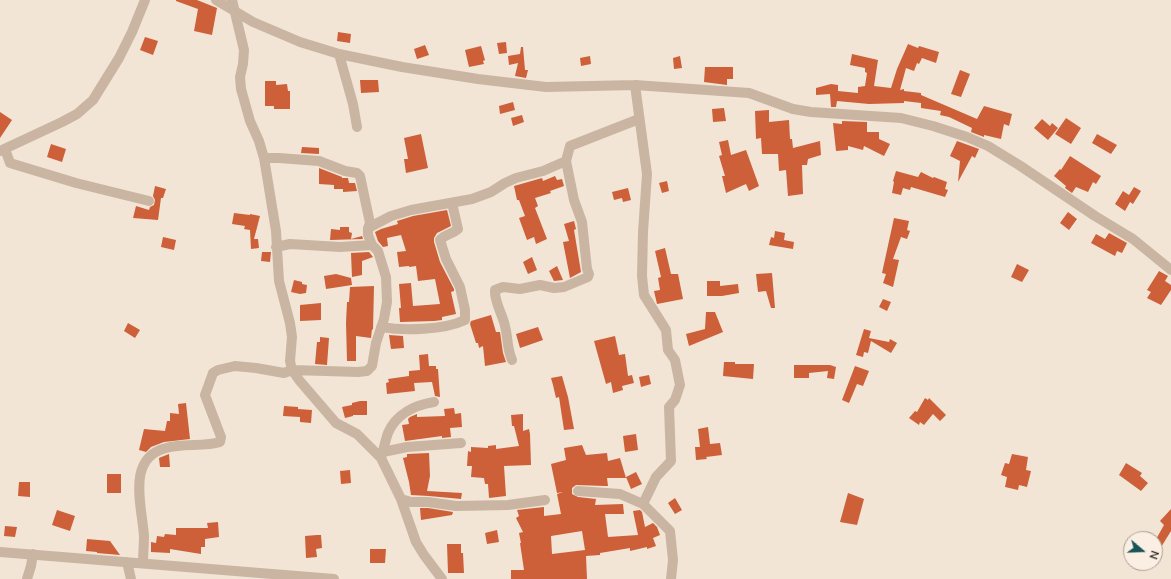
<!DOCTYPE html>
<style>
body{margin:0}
#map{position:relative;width:1171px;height:579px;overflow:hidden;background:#f2e5d6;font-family:"Nunito Sans",sans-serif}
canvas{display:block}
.north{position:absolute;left:1123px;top:531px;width:40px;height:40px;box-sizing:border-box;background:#faefe2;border:1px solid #aba096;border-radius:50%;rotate:109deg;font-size:11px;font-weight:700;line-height:16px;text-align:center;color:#342a25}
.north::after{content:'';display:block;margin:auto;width:14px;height:18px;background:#185358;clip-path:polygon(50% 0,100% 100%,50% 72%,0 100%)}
</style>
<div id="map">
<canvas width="1171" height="579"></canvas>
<div class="north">N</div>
</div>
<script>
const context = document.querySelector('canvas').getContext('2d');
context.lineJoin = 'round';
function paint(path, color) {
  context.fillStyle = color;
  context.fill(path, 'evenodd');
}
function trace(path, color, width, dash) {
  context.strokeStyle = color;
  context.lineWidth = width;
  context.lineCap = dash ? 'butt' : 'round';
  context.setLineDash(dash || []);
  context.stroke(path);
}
paint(new Path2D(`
 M176,0H197L217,8L212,35L194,31L198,9L176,1Z
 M338,32L351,34L350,43L337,41Z
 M145,37L158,41L153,55L140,50Z
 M506,42L507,53L499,54L497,43Z
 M908,44L918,48L919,46L939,52L936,63L922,58L919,64L917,63L914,71L906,68L900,90L904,89V91L921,93V95L977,119L984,106L1012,114L1009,126L1004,124L1001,139L984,135V137L971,132L972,128L949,117L940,115L941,111L921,108V103L904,101V103L869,104L837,101L836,107H831L830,94L816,95V88L831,84L838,85V91L858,93V87L865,86L867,73L865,72V68L850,65L852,54L878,60L874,86L891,88L897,69Z
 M425,45L429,55L417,59L414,49Z
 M481,46L485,60L483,61L484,64L469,67L465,50Z
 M521,47H523L525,70H528L526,78L515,76L518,63L509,65L508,56L520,54Z
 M590,56L591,64L581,66L580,58Z
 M680,56L682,68L674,69L673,58Z
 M705,67H733V79H727V85L704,82Z
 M960,70L970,74L961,97L951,94Z
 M360,80H378L379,92L361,93Z
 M265,81H276V85L287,84L288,91H290V109H274V106H265Z
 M513,102L515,110L500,114L499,106Z
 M724,108L726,121L713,122L712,109Z
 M769,110V122L789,120L790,139H792L793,148L820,141L821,155L808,159L807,165H802L803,194L788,196L786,170L779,171L778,154H762L761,138L756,139L755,111Z
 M0,112L12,120L0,138Z
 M522,115L524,122L513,126L511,118Z
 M1066,118L1081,128L1071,144L1055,134Z
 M1042,119L1050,126L1052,123L1058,128L1048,140L1034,128Z
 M842,121L867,122V132H879V139L890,144L884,156L864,146L863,150L848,146V150L836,151L833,123L842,124Z
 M421,134L428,168L406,173L404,159H408L404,138Z
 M1097,134L1117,145L1111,154L1092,143Z
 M728,140L731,155L746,150L759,186L749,191L746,184L726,193L722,176H725L719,156L722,155L719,142Z
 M957,141L979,149L975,158L972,156L958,182L960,161L950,156Z
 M51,144L66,149L62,162L47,157Z
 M302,147L319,148V154L301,153Z
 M1070,156L1101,176L1096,184L1093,182L1088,192L1076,187L1072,193L1065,188L1066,186L1054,176L1060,169L1061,170Z
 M319,168L342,177V178H348L349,183H355L357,191L343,192V189H334V185L319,184Z
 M896,171L918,177L921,172L933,178L934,177L947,182L945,189L948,190L945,197L911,187L910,190L903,188L901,195L892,193L894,182L893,181Z
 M555,176L557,180L562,179L564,186L550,191L551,193L535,198L538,206L535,208L547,239L536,244L534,237L527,240L519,218L525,216L519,200H517L514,186L542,178L543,181Z
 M667,181L669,191L662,193L659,183Z
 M155,186L166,189L163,198H161L158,220L133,218L136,206L149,210L150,207L154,205L155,200L153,196Z
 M1134,187L1141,191L1133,204L1130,202L1125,211L1115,204L1123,191L1129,195Z
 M628,188L631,200L623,202L622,198L614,200L612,192Z
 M447,210L451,226L437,233L434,238V242L440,262L454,289V291L451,292L456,314L442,317V320L434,321L400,322L399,308H401L399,284L411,283L413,306L440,304L435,279L418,281L416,266L409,267V266L399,267L397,252L406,251L401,235L387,238L388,246L383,247L378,241L375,232L381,229L398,224L397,221L413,216Z
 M1068,212L1077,219L1069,230L1060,223Z
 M234,213L250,215V214L260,216L254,239H258L259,248L251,249L250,230L244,229L245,226L232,224Z
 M894,218L909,221L907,230L910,231L907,239L901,237L893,259L899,260L893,287L883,283L886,274L882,273Z
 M574,221L576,229L574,230L581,272L570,278L563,242L569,241L564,224Z
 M340,227H349V232L352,233L351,239L362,236L363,239L330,240L331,229L340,230Z
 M775,231L785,233L784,240L794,242L793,249L769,245L771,237L774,238Z
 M1109,233L1127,243L1122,253L1117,251L1115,256L1091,243L1096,234L1105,239Z
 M163,237L176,240L174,250L161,247Z
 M665,248L671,274H678L683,299L657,304L654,291L660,290L658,278L661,277L655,251Z
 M262,252H271L270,262L261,261Z
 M369,252L373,257L362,261V275L352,277L351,253Z
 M532,257L537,270L528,274L523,262Z
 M1017,264L1029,270L1022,282L1011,277Z
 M557,266L563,280L554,281L549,271Z
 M1159,271L1168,276L1165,281L1171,285V290L1161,305L1147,298L1151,292L1147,290Z
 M772,273L775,308H771L766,291L758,292L756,274Z
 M336,274L351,278L352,285L326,289L324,276Z
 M294,280L302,282V284L307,285L306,293L300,294L291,292Z
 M707,281H720V286L738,284L739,293L722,296H707Z
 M374,286L373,330L372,329L371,338L356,336V361H347L346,323L347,302H349L350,287Z
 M883,299L891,302L887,311L879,307Z
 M321,303V320L300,321V305Z
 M706,312H715L723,332L689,346L686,334L705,329Z
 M491,315L496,332H500L503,353L506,362L485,366L483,346L479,348L478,343H476L470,324L471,321Z
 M128,323L140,330L135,338L124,331Z
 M538,327L543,340L520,348L516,334Z
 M864,329L871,331L869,338L889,342L890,339L897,343L891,353L871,341L868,353L864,352L863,357L856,355Z
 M389,335L403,336L404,348L391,349Z
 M615,336L619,355L625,354L628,376L632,375L634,383L622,386L623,390L613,393L611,382L606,384L594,341Z
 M320,337L329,338L327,365L315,364L317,342H320Z
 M428,354L429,366H436V369H438L440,397L435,396L432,382L414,383L415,391L387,394L386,383L389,382L388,379L409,376V371L420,370L419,355Z
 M724,362H735V364H754L753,379L723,376Z
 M794,365H830L836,367L834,379L827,378L828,371L809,373V378H794Z
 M855,366L869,371L863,386L857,384L849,403L842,400Z
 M649,375L651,384L641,387L639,377Z
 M562,376L568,397L574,429L564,430L559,397L556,398L553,385L551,378Z
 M925,398L928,400L929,398L946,415L940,421L933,414L924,425L920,422L919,425L909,418L915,411L917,412Z
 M360,401H367V415H353V416L345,418L342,407L352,405V403Z
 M186,403L190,439L164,442L151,447L146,452L139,450L144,429L165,431L167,421H170V413L179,414L178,404Z
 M284,406L298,407V409L312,410L311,423L300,422V417L283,416Z
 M454,408L455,414L461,413L462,427L450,428L451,437L442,438V436L405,441L402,425L409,424L408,419L410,417L417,414V417L445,416L444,409Z
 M523,414V431L529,429L530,434L531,465L504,466L506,496L489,498L488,484H485L484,478L471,477L472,466H467L468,451L471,452V447L488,448V446L496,445V449L519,446L514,426H512L511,415Z
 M708,427L710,444L720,443L722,455L706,457L707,459L696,460L695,447H700L698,429Z
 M636,434L638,450L625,452L623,436Z
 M582,445L586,455L607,453L608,461L620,458L626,478H607L608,486H605L576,485L572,488V494L578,497L596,499L595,505L623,504L624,514H605L608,537L638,535L633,511L640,510L642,512L645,527L653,523L657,527L660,535L653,538L656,546L647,549V547L630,551V548L600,553V555L586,556L587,579H511V570H524L520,543H521L519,533L523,532L516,518L519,516L517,510L544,507V516L561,514L557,494L563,492L557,493L551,464L566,460L564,448ZM582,531L585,550L552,554L551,536Z
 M429,453L430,476L427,491L462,493L461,499L429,496L411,495L409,482L403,458L407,457V454Z
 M169,454L170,467H160L159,458Z
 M1012,454L1028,457L1026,470L1031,471L1027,487L1019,485L1018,490L1005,487L1007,477L1001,475L1005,463L1009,464Z
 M1126,463L1142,473L1140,476L1148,483L1141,491L1119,475Z
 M350,470L351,483L341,484L340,471Z
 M636,472L642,484L631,489L626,477Z
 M107,474H121V493H107Z
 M19,482H30V497L18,496Z
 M848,493L864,499L857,525L840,522Z
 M675,498L682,510L675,514L668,503Z
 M420,508H428L453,512L452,515L421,520Z
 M1171,509V531L1155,557V541L1164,525L1160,521Z
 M57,510L75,516L70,531L52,525Z
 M218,522L219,537L205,539V547H201V554L170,549V553L151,552V542L156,543L157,536L164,537L165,534L176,535V528H208L207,523Z
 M5,526L17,527L15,537L4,536Z
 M497,530L499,542L487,544L485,533Z
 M317,535H321L322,548L316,549L317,557L306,558L305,536Z
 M87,539L110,541L120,555L97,553V552L86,551Z
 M447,544H461V553H463L464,573H448Z
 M370,549H386L385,563H370Z`), '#cd5f39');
trace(new Path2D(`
 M216,0L253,22L300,42L339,54L402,67L478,79L546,87L635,85L749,93L793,109L811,112L901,118L933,126L967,137L988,146L1019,165L1095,216L1133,239L1171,270
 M232,0L244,50L243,64L240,77L241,89L250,121L259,141L264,158L267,176L276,231L279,281L290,323L292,337L290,361L292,370L299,380L336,423L357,434L381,458L401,499L416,542L424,555L442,579
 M339,54L353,104L357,127
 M635,85L647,174L643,232L642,276L644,295L666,330L668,350L675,360L680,385L675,400L669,407L671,461L656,477L643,504
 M5,149L10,163L76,183L149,201
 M0,151L62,122L77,114L93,100L119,58L132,32L145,0
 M368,228L391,216L411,210L472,199L491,192L505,183L516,178L543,171L566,161L570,146L639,119
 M276,247L290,244L340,247L372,245
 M381,327C404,331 444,330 465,320V310L460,287L446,259L440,240C445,234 453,234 458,229L452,203
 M512,360C507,349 508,338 505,326C503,315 494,302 495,290L503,287L520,289L540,285L554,288L564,287L588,277L589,274L587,269L582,222L574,200L566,161
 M383,452L407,447L461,443
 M381,458C384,449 385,441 388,433C396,414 415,405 434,402
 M578,491L620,494L643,504L670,531L673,560L671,579
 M401,499L411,502H428L456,506L508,505L545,500
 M0,552L334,579
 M127,562L131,579
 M143,563C143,554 144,545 144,536C142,506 126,458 166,448C183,443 204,447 220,442L221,437L205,395L213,373L218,370L235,366L256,368L284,373L292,370L358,372L367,371L372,366L376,343L384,319L387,302L386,277L378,251L372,245L368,235V228L370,223L360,176L357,173L345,171L319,161L279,158H264
 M27,579L31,566L33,554`), '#cab5a2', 10);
</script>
